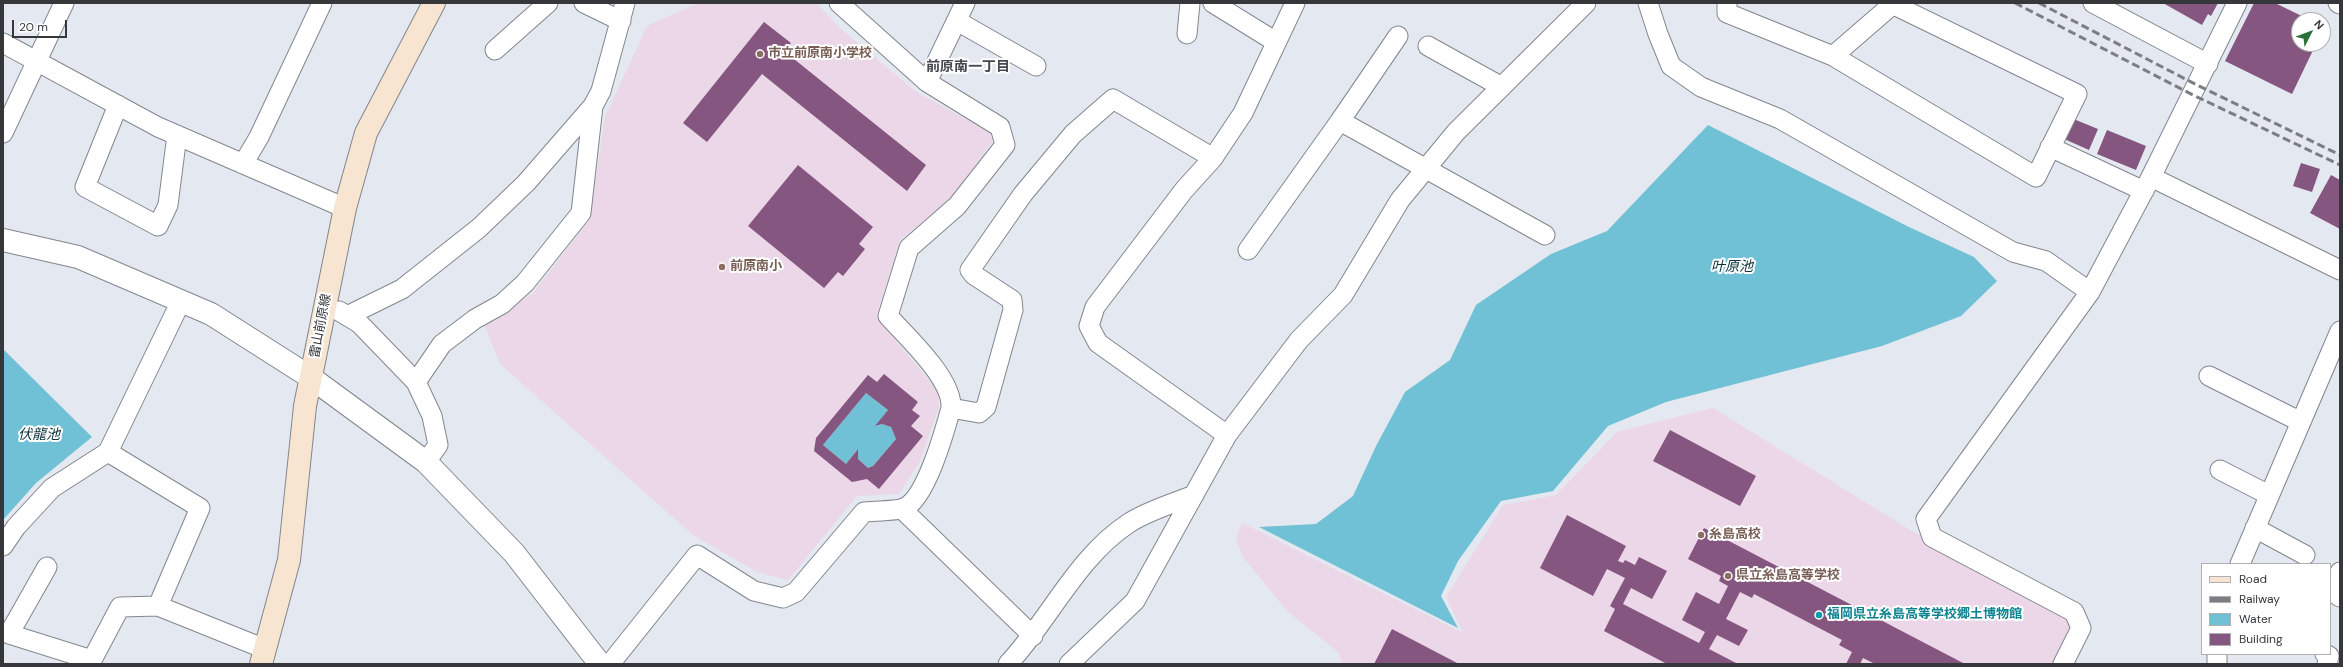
<!DOCTYPE html>
<meta charset="utf-8">
<style>
body{margin:0}
#map{position:relative;width:2343px;height:667px;overflow:hidden;background:#e4e8f0;font-family:"DM Sans",sans-serif}
canvas{display:block}
.frame{position:absolute;inset:0;border:4px solid #36373a;pointer-events:none}
.legend{position:absolute;left:2201px;top:563px;width:130px;height:92px;box-sizing:border-box;background:#fff;border:1px solid #afafb0;margin:0;padding:5px 7px;list-style:none;font-size:12px;color:#36373a}
.legend li{display:flex;align-items:center;gap:8px;height:20px}
.legend b{width:20px;border:1px solid #afafb0}
.north{position:absolute;left:2291px;top:12px;width:40px;height:40px;box-sizing:border-box;background:#fff;border:1px solid #afafb0;border-radius:50%;rotate:48deg;font-size:11px;font-weight:700;line-height:16px;text-align:center;color:#36373a}
.north::after{content:'';display:block;margin:auto;width:14px;height:18px;background:#2c6f39;clip-path:polygon(50% 0,100% 100%,50% 72%,0 100%)}
.scale{position:absolute;left:12px;top:20px;width:55px;height:18px;box-sizing:border-box;border:2px solid #36373a;border-top:0;padding-left:5px;font-size:12px;line-height:14px;white-space:nowrap;color:#36373a;-webkit-text-stroke:3px #fff;paint-order:stroke}
</style>
<div id="map">
<canvas width="2343" height="667"></canvas>
<div class="frame"></div>
<ul class="legend">
<li><b style="height:5px;background:#f7e4d1"></b>Road</li>
<li><b style="height:5px;background:#7c7e83"></b>Railway</li>
<li><b style="height:11px;background:#70c1d6"></b>Water</li>
<li><b style="height:11px;background:#85567f"></b>Building</li>
</ul>
<div class="north">N</div>
<div class="scale">20 m</div>
</div>
<script>
const context = document.querySelector('canvas').getContext('2d');
context.lineJoin = 'round';
function paint(path, color) {
  context.fillStyle = color;
  context.fill(path, 'evenodd');
}
function trace(path, color, width, dash) {
  context.strokeStyle = color;
  context.lineWidth = width;
  context.lineCap = dash ? 'butt' : 'round';
  context.setLineDash(dash || []);
  context.stroke(path);
}
function write(font, color, halo, rows, align = 'center') {
  context.font = font + ' "DM Sans","Noto Sans JP",sans-serif';
  context.lineWidth = 4;
  context.setLineDash([]);
  context.textBaseline = 'middle';
  context.strokeStyle = halo;
  context.fillStyle = color;
  for (const [text, x, y, turn = 0] of rows) {
    context.save();
    context.translate(x, y);
    context.rotate((+turn || 0) * Math.PI / 180);
    context.textAlign = isNaN(turn) ? turn : align;
    if (halo) context.strokeText(text, 0, 0);
    context.fillText(text, 0, 0);
    context.restore();
  }
}
paint(new Path2D(`
 M698,3H816L841,29L916,92L990,132L992,142L950,199L900,240L876,317L937,390L939,407L920,461L899,494L857,496L788,580L757,572L693,535L500,364L484,324L533,293L590,219L605,117L647,26Z
 M1713,408L1910,530L2069,616L2073,631L2056,664H1342L1338,652L1287,611L1243,557L1236,539L1242,523L1463,633L1446,597L1503,505L1556,495L1617,432Z`), '#ebd7e7');
paint(new Path2D(`
 M1708,125L1909,227L1974,257L1997,281L1961,316L1882,346L1666,402L1608,426L1553,491L1501,501L1458,561L1441,596L1458,628L1259,527L1316,524L1353,496L1376,446L1405,392L1450,360L1476,305L1551,254L1607,231Z
 M3,349L92,437L36,483L3,520Z
 M866,393L888,410L876,426L882,424L891,427L896,439L873,466L868,468L858,459L857,450L846,464L823,445Z`), '#70c1d6');
paint(new Path2D(`
 M2163,3H2218L2211,16L2208,14L2202,25Z
 M2254,3H2275L2310,20H2299V44H2316L2292,94L2225,61Z
 M764,22L791,43L784,51L926,165L907,191L762,74L707,142L683,123Z
 M2071,118L2098,129L2089,150L2062,138Z
 M2107,130L2146,146L2136,170L2097,154Z
 M2301,163L2320,169L2312,192L2293,186Z
 M798,165L873,227L859,244L865,249L843,276L838,272L824,288L748,226Z
 M2331,175L2340,180V229L2310,213Z
 M884,374L918,402L912,410L920,416L911,426L923,436L879,489L867,479L852,482L814,451L816,438L868,375L877,382ZM866,393L888,410L875,426L882,424L891,427L896,439L873,466L868,468L858,459V449L846,464L823,445Z
 M1670,430L1756,476L1740,506L1653,461Z
 M1567,515L1626,546L1618,561L1623,563L1625,560L1635,565L1639,557L1667,571L1652,599L1631,588L1623,604L1699,643L1705,632L1682,620L1696,592L1719,604L1728,586L1719,581L1721,576L1688,559L1704,528L1965,664H1875L1863,658L1860,664H1846L1852,652L1839,645L1842,640L1754,594L1752,598L1740,592L1726,619L1748,630L1739,646L1717,635L1709,649L1738,664H1667L1604,631L1615,609L1610,606L1625,578L1607,569L1593,596L1540,568Z
 M1392,629L1459,664H1374Z`), '#85567f');
const minor = new Path2D(`
 M584,3L621,21
 M1213,3L1276,42
 M1648,3L1658,34L1671,66L1701,87L1780,119L2013,252L2046,261L2090,292
 M1727,3V13L1833,56L2036,177L2077,94L1890,3
 M2093,3L2208,64
 M2338,3L2340,4
 M957,21L1036,66
 M1187,34L1190,3
 M3,43L158,127L345,208
 M1428,46L1502,87
 M495,50L548,3
 M1833,56L1893,4
 M927,82L965,3
 M118,105L85,187L158,226L168,205L177,135
 M1340,121L1398,36
 M3,133L64,3
 M2050,147L2144,191
 M243,164L259,137L322,3
 M2151,177L2340,270
 M1248,250L1340,121L1545,235
 M339,311L359,323L416,382L432,416L438,445L426,462
 M347,316L402,289L479,228L526,183L593,106
 M2209,376L2301,422
 M416,382L442,344L475,319L502,304L525,283L581,213L593,106L601,91L625,3
 M951,408L979,413L986,407L1013,310L1012,300L974,275L970,270L1023,194L1073,134L1113,99L1213,158
 M1227,435L1098,343L1089,326L1095,307L1184,190L1213,158L1243,113L1295,3
 M108,452L200,508L158,606
 M2220,470L2269,495
 M902,509L1033,636
 M2255,528L2305,555
 M3,546L16,527L52,488L108,452L181,301
 M2240,564L2340,331
 M47,567L9,634L92,660L120,607L158,606L265,649
 M2340,572L2331,591L2340,597
 M2325,654L2329,656L2327,664
 M610,664L697,555L754,591L783,598L796,592L864,512C874,511 897,511 904,508C926,499 945,430 951,408C953,379 907,337 888,316L909,248L957,206L1005,145L1000,127L927,82L839,3
 M1008,664C1050,619 1077,557 1129,523C1147,511 1174,503 1194,495
 M1069,664L1135,601L1227,435L1299,340L1343,295L1400,200L1456,132L1586,3
 M2063,664L2081,628L2074,612L1932,537L1926,519L2090,292L2151,177L2237,3
 M2217,664V654`);
const tertiary = new Path2D(`
 M3,240L78,257L211,314L310,377L426,462L514,553L600,664`);
const secondary = new Path2D(`
 M261,664L289,560L305,406L345,208L366,133L434,3`);
trace(minor, '#82868d', 21);
trace(tertiary, '#82868d', 24);
trace(secondary, '#82868d', 24);
trace(minor, '#fff', 19);
trace(tertiary, '#fff', 22);
trace(secondary, '#f7e4d1', 22);
trace(new Path2D(`
 M2015,3L2193,95L2340,165
 M2039,3L2197,85L2340,155`), '#7c7e83', 3, [8, 4]);
for (const [x, y, r, color] of [
 [760,54,4,"#8d6e63"],
 [722,267,4,"#8d6e63"],
 [1701,535,4,"#8d6e63"],
 [1728,576,4,"#8d6e63"],
 [1819,615,4,"#0f9aa8"]
]) {
  const dot = new Path2D();
  dot.arc(x, y, r, 0, 2 * Math.PI);
  context.fillStyle = color;
  context.fill(dot);
  trace(dot, '#fff', 1.5);
}
write('bold 13px', '#785e54', '#fff', [
 ["市立前原南小学校",768,54],
 ["前原南小",730,267],
 ["糸島高校",1709,535],
 ["県立糸島高等学校",1736,576]
], 'left');
write('13px', '#36373a', '#fff', [
 ["雷山前原線",321,326,-79]
]);
write('bold 13px', '#0d838f', '#fff', [
 ["福岡県立糸島高等学校郷土博物館",1827,615]
], 'left');
write('bold 14px', '#45484e', '#fff', [
 ["前原南一丁目",968,67]
]);
write('italic 14px', '#0b333c', '#fff', [
 ["叶原池",1732,267],
 ["伏龍池",39,435]
]);
</script>
